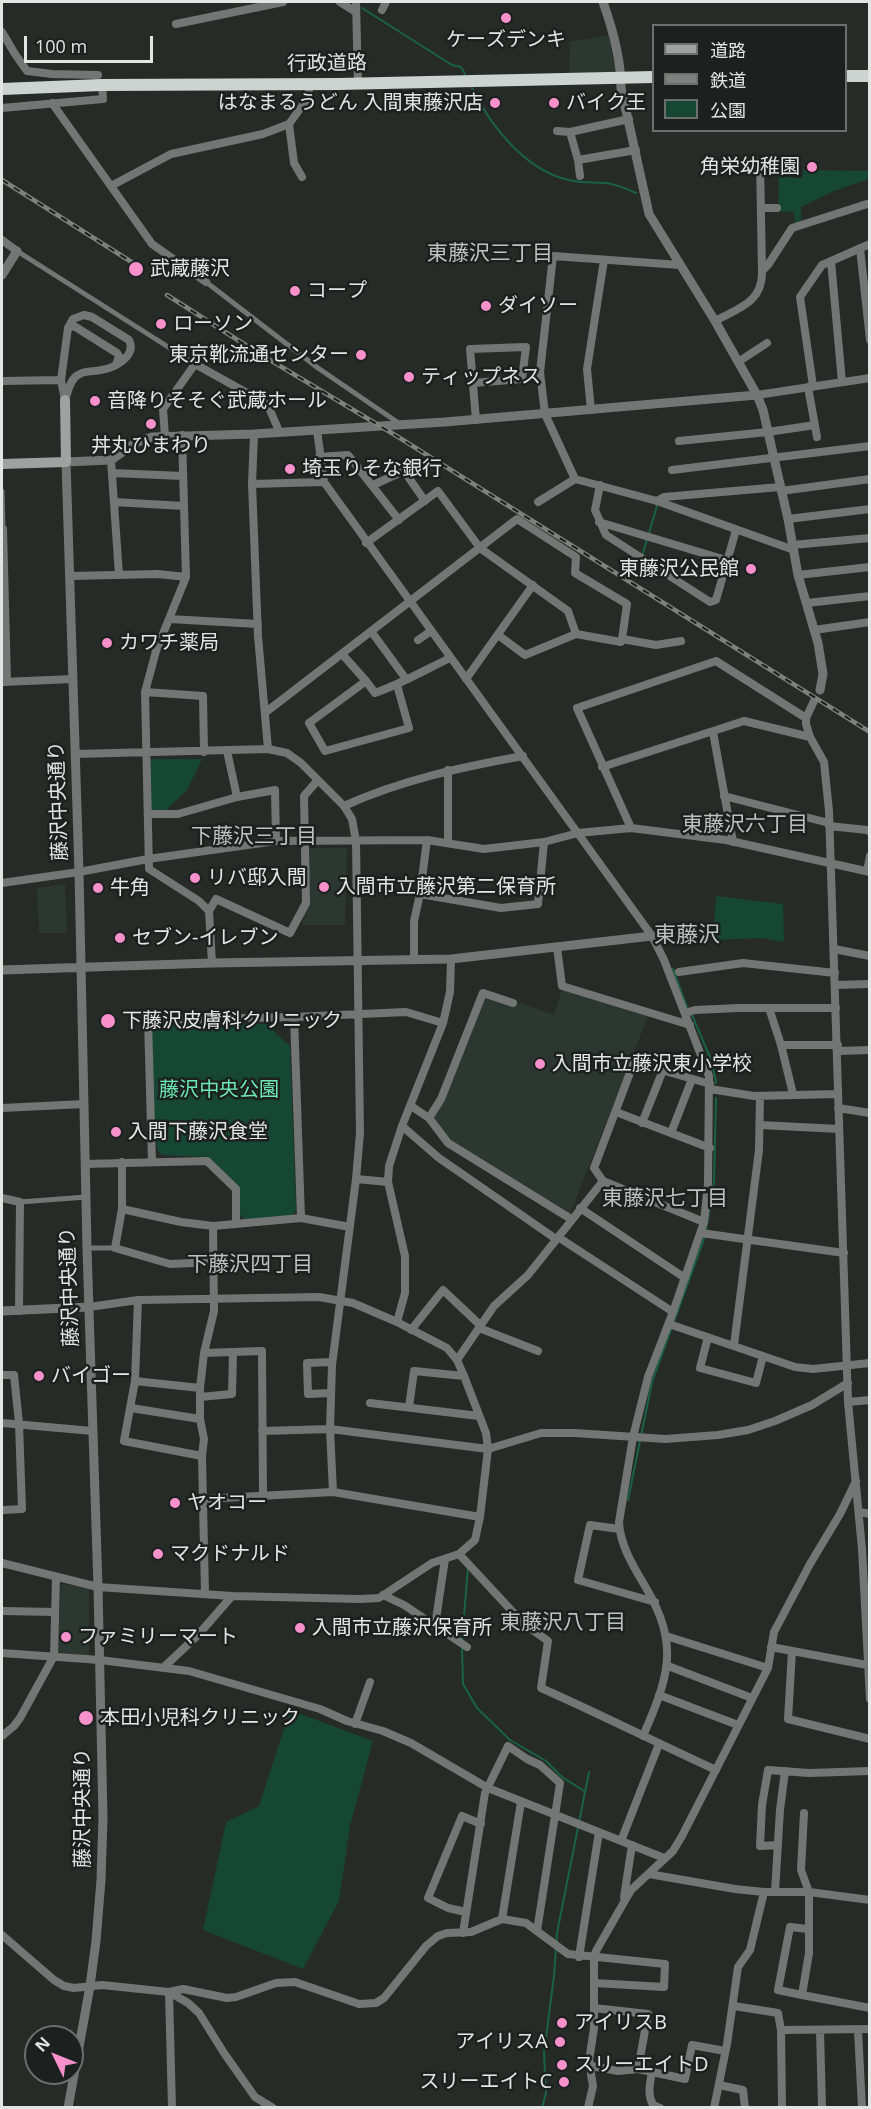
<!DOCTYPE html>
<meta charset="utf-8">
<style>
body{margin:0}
#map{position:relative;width:871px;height:2109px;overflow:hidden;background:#262b28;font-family:"Open Sans","Noto Sans JP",sans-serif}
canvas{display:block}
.frame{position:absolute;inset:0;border:3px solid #e2e5e4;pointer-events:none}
.legend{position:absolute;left:652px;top:24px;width:195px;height:108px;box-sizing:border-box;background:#1c211f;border:2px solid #6b6f6e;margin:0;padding:8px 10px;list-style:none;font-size:18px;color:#e2e5e4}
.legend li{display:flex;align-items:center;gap:12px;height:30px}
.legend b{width:30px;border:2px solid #6b6f6e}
.north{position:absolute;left:24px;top:2025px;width:60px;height:60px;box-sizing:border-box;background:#1c211f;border:2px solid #6b6f6e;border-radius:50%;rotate:313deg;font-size:16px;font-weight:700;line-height:24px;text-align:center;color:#e2e5e4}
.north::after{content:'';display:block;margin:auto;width:21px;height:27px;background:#f890cb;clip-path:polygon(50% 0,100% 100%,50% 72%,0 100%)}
.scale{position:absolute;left:24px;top:36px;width:129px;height:27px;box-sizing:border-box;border:3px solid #e2e5e4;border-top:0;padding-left:8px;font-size:18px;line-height:21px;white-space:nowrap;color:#e2e5e4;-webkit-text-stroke:4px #1c211f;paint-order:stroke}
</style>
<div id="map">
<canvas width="871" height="2109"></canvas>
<div class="frame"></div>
<ul class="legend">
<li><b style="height:8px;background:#9ea2a0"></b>道路</li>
<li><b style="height:8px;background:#7d827f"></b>鉄道</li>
<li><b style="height:16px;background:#154733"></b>公園</li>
</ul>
<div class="north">N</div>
<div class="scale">100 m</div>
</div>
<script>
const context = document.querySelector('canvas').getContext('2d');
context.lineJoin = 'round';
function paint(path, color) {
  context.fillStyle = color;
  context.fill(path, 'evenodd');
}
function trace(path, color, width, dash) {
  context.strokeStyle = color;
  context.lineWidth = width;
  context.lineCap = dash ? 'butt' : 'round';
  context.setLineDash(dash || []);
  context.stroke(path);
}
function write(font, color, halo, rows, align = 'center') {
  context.font = font + ' "Open Sans","Noto Sans JP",sans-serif';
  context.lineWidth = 5;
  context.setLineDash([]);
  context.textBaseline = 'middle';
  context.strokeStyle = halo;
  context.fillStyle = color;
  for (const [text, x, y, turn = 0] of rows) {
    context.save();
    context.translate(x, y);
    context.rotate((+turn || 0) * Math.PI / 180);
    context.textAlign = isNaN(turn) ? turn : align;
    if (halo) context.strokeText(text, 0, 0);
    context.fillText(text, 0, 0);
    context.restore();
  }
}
paint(new Path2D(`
 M609,35L615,69L611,73L569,74L570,42Z
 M301,848H347L345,925H303Z
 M65,884L67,933H39L37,888Z
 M479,989L554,1015L562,990L648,1016L570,1214L438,1134L434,1111Z
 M61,1584L89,1587V1656L57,1652Z`), '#2c3732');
paint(new Path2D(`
 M803,170L869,171V179L834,191L801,207V221L795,224L794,212L778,211L779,177L802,178Z
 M151,759H202L187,790L164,812L149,814Z
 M716,896L783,904L784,942L763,938L713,940Z
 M160,1021L266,1024L290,1046L296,1210L290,1218L244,1219L239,1213V1189L208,1157L162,1155L157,1149V1125L152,1122L151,1022Z
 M290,1710L373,1741L350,1826L339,1901L303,1969L203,1930L226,1822L259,1806Z`), '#154733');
trace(new Path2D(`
 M362,8L452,65L461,67L465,74
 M472,88C491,127 528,174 574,181C584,183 595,182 606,183C616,184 627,189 636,193
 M642,556L657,506
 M673,969L687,1007
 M692,1015L712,1062L716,1083
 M706,1230L714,1182L716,1098
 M628,1500L652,1382L705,1236
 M462,1642L468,1566
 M462,1647L463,1684L477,1708L510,1740L546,1761L562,1777L584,1791
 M542,2108L546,2093L544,2053L554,1976L557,1933L589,1772`), '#1a6247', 2);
trace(new Path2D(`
 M17,251L195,364
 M206,282L318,368L400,424
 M2,491L3,529
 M20,1202L86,1197
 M87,1248H115`), '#747675', 5);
trace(new Path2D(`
 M340,2L356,12
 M356,2L358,84
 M382,10L386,2
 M176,24L283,2
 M2,32L15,54L27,71L52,74L98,75
 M52,103L152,244L206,282
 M2,108L103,99L102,85
 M557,131L570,132L629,119
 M570,132L578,160L580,176
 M578,160L636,150
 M760,161L762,271
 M302,177L294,163L289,124L307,99L310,85
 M111,186L171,154L263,134L289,124
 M761,208H777
 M2,240L17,251
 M860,248L870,340
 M831,261L842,382
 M84,315L92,317L129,340C137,356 115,368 101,370C94,372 85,370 78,375C70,379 68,392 65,400L61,380L68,328L73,319Z
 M715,321C739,308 763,302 762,271L768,265L792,228L870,203
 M68,328L74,326L117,353L119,356L116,365
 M738,362L767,343
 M2,381L61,380
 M473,383L522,379L526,347L470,349L476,420
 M813,386L800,297L822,265L870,244
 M808,387L817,437
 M757,395L870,378
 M591,410L587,369L604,260
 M317,430L324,482L652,936L664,960L709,1076L708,1184L704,1222L673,1312L648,1377L633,1437L619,1522C620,1545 633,1566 645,1586C680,1645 669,1676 643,1736
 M254,434L252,484L324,482
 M182,435L186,577L156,651L145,692L149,869L199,901L209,911
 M165,436L163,409L195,364L265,403L269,408L279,431
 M679,441L768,432L815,425
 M319,457L348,455L399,520
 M111,460L119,575
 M672,470L870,446
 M112,473L183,476
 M575,479L545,414L540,372L553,256L680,265
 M252,484L258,636L268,749
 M373,485L404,471L425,501
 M600,485L595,510L606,535L710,602L716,600L736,530
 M781,491L870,479
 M657,501L664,497L780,487
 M114,502L184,506
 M538,502L575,479L657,501L794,550
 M788,519L870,509
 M599,522L726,560
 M2,529H3L7,681
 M792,545L870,538
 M798,575L870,567
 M70,576L158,574L186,577
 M807,603L870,596
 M169,619L258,624
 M814,630L870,622
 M371,631L406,679
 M498,635L525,655L576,634
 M622,639L656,645L681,641
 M418,640L431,631
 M342,654L366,681
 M466,679L533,585
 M3,682L73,679
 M397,685L409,728L325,751L309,723L366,681L375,693C401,684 425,670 450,658
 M145,692L203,696L204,752
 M814,701L806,718V724L810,737L824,762L829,811L848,1402L862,1549L870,1699
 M266,712L517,519L576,557L575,573L627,604L622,639L621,642L576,634L568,611L480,548L438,491L366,543
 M713,732L733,842
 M227,751L237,797
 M75,754L268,749L287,753L301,763L344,806L352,819L356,841L360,1133L356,1179L332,1365L330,1429L333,1492
 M602,767L744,721L810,737
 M448,770V843
 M724,796L829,823
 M344,806C401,780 462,767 523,756
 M149,814H178L237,797L275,790L276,841
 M829,826L867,830L870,832
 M631,828L577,708L716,661L806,718
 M867,871L870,856
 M2,883L79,872L148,859L276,841L427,840L484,849L544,842L578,833L631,828L726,840L870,872
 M420,894L501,908L538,904L544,842
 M557,947L562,986L690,1025
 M834,949L870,956
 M414,960V921L420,894L427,840
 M212,963L209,911L216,899L290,933L306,903L304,796L318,780
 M679,972L743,963L835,973
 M835,985L870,984
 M769,1008L781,1045L793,1094
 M685,1013L695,1010L739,1008H836
 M294,1017L301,1218
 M781,1045H838
 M838,1051L870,1050
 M710,1089L754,1096L838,1094
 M411,1106L429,1118L441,1099L483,993L513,1003
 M2,1108L84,1104
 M838,1108L870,1113
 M616,1112L710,1148
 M429,1118L448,1143L571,1219
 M642,1123L663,1070
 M760,1125L839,1129
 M402,1126L439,1158L556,1239
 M671,1133L692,1079
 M122,1162V1209L115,1248L170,1264L214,1262
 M152,1162L148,1020L294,1017L406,1012L443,1023
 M85,1164L207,1161L236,1189V1223
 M356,1179L388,1182
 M603,1181L594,1168L634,1062L710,1084
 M2,1198L20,1202L19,1311
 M580,1208L685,1278
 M122,1209L181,1222L213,1226L301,1218L350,1227
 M701,1233L844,1253
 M558,1237L673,1312
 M138,1300L135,1381L124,1441L202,1456
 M397,1322L405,1293V1256L388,1182L389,1166L402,1126L443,1023L450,992L451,959
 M669,1324L795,1367L813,1369L870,1363
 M479,1328L538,1351
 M411,1330L443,1290L481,1326
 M708,1337L700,1368L756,1383L763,1356
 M734,1345L759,1150L760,1096
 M204,1353L262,1351L263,1497
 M457,1360L494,1306L528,1275L603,1181L704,1222
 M2,1375H14L19,1423L22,1509L2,1510
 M135,1381L200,1388
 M331,1393L308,1394L307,1363L332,1362
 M200,1397L232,1394L233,1352
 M848,1402L870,1400
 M370,1403L479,1416
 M409,1407L414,1371L464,1376
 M131,1408L200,1419
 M2,1423L93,1431
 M262,1431L330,1429L488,1449L541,1433H575L665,1439L718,1435L748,1430L775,1421L812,1405L848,1383
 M203,1499L333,1492L480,1517
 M860,1512L870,1514
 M619,1529L590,1525L578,1580L655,1602
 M459,1554L524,1624L548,1641L541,1688C600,1714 657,1743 716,1770
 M2,1563L98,1587L232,1596L359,1599L379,1598L432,1563L459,1554L475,1540L480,1517L488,1449L486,1433L464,1376L457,1360L447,1348L397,1322L353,1303L319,1297L138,1300L89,1307
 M205,1594L202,1456L204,1439L200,1419V1388L204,1353L214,1311L213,1226
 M383,1595L404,1605L467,1647
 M2,1611L55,1612
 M435,1626L445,1559
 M666,1636L768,1668
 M771,1647L867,1665
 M792,1651L788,1719L870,1739
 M2,1653L100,1660L189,1671L320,1709L347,1721L383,1731L411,1743L488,1788L664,1858
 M668,1666L752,1698
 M164,1667L198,1635L232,1596
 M659,1695L738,1725
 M355,1724L370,1682
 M2,1736L14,1726L20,1718L54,1656L56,1578
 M804,1813L801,1870L809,1892V1953L802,1995L870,2008
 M621,1841L659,1744
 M778,1845L760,1846L762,1805L768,1770L809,1773L870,1771
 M649,1874L735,1889L764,1892H809L870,1900
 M775,1892L780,1810L785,1771
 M624,1897L632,1845
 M466,1912L448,1908L428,1898L462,1816L481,1824
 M502,1919L521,1802
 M463,1933L485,1793L508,1746L527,1759L540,1765L560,1783L537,1931
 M2,1935L54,1980L64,1986L74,1988L102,1985L169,1992L183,1989L227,1998L236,1997L276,1983L295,1982L359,2004L376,2003L384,1998L426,1946L438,1936L447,1933L471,1932L502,1919L526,1923L568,1954L665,1964L664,1987L594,1983
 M579,1957L599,1832
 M802,1995L778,1990L790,1927L808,1929
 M734,2006L778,2013L781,2030L782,2108
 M594,2008L648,2014L638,2069
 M781,2030L870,2029
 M820,2030L822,2108
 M858,2030L862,2108
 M725,2051L692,2045L685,2079L638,2069L618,2071L591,2066L589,2061L594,2028V1958L596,1951L631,1890L673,1851L682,1836L768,1668L774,1632L810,1564L840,1514L856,1481
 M652,2072C650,2084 647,2094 653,2105L660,2108
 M719,2085L743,2090L745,2108
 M172,2108L169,1992L188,2003L199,2013L224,2053L255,2097L273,2108
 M588,2108L593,2086L591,2074V2066
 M714,2108L727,2044L738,1967L750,1950L764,1892`), '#747675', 8);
trace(new Path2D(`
 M603,2C613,30 621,58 621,88L649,214L715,321L757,395L763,410L788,519L798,575L818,643L823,674L820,690
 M2,275L17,251
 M2,970L212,963L451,959L652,936
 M2,1311L89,1307
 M68,2108L90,1986L96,1941L101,1880L103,1818L98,1587L87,1248L79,872L66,462L111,460L135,443L152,437L254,434L445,422L757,395`), '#747675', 9);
trace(new Path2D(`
 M2,464L66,462L65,400`), '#9ea2a0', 10);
trace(new Path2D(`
 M846,76H870
 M2,89L101,85L339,84L654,77`), '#cdd3d0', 12);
const rail = new Path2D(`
 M2,180L141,268
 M167,295L255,351L395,435L870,732`);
trace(rail, '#7d827f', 4.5);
trace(rail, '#1c211f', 2, [7]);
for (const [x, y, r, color] of [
 [506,18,6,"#f890cb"],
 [495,103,6,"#f890cb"],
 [554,103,6,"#f890cb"],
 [812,167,6,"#f890cb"],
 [136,269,8,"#f890cb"],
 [295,291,6,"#f890cb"],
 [486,306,6,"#f890cb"],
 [161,324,6,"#f890cb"],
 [361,355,6,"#f890cb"],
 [409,377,6,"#f890cb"],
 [95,401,6,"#f890cb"],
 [151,424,6,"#f890cb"],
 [290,469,6,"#f890cb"],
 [751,569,6,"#f890cb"],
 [107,643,6,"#f890cb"],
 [195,878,6,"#f890cb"],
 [324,887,6,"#f890cb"],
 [98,888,6,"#f890cb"],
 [120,938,6,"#f890cb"],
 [108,1021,8,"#f890cb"],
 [540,1064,6,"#f890cb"],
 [116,1132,6,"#f890cb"],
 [39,1376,6,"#f890cb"],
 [175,1503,6,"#f890cb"],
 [158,1554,6,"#f890cb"],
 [300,1628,6,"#f890cb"],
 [66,1637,6,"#f890cb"],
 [86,1718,8,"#f890cb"],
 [562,2023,6,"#f890cb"],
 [560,2042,6,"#f890cb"],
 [562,2065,6,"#f890cb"],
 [564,2082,6,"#f890cb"]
]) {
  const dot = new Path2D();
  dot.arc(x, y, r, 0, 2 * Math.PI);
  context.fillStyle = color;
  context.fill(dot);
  trace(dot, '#1c211f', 2);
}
write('20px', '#e2e5e4', '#1c211f', [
 ["ケーズデンキ",506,40,"center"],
 ["はなまるうどん 入間東藤沢店",483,103,"right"],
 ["バイク王",566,103],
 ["角栄幼稚園",800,167,"right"],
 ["武蔵藤沢",150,269],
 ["コープ",307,291],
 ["ダイソー",498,306],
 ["ローソン",173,324],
 ["東京靴流通センター",349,355,"right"],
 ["ティップネス",421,377],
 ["音降りそそぐ武蔵ホール",107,401],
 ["丼丸ひまわり",151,446,"center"],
 ["埼玉りそな銀行",302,469],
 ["東藤沢公民館",739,569,"right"],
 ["カワチ薬局",119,643],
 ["リバ邸入間",207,878],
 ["入間市立藤沢第二保育所",336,887],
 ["牛角",110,888],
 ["セブン-イレブン",132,938],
 ["下藤沢皮膚科クリニック",122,1021],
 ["入間市立藤沢東小学校",552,1064],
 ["入間下藤沢食堂",128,1132],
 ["バイゴー",51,1376],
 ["ヤオコー",187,1503],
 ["マクドナルド",170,1554],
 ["入間市立藤沢保育所",312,1628],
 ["ファミリーマート",78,1637],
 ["本田小児科クリニック",100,1718],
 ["アイリスB",574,2023],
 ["アイリスA",548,2042,"right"],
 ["スリーエイトD",574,2065],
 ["スリーエイトC",552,2082,"right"]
], 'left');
write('20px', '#e2e5e4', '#1c211f', [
 ["行政道路",327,64,-1],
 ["藤沢中央通り",59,801,-92],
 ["藤沢中央通り",70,1287,-92],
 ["藤沢中央通り",83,1808,-90]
]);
write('20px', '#6de8b5', '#1c211f', [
 ["藤沢中央公園",219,1090]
]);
write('21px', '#bcc2bf', '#1c211f', [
 ["東藤沢三丁目",490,254],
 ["東藤沢六丁目",745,825],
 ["下藤沢三丁目",254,837],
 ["東藤沢七丁目",665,1199],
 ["下藤沢四丁目",250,1265],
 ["東藤沢八丁目",563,1623]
]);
write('22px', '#bcc2bf', '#1c211f', [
 ["東藤沢",687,936]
]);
</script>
